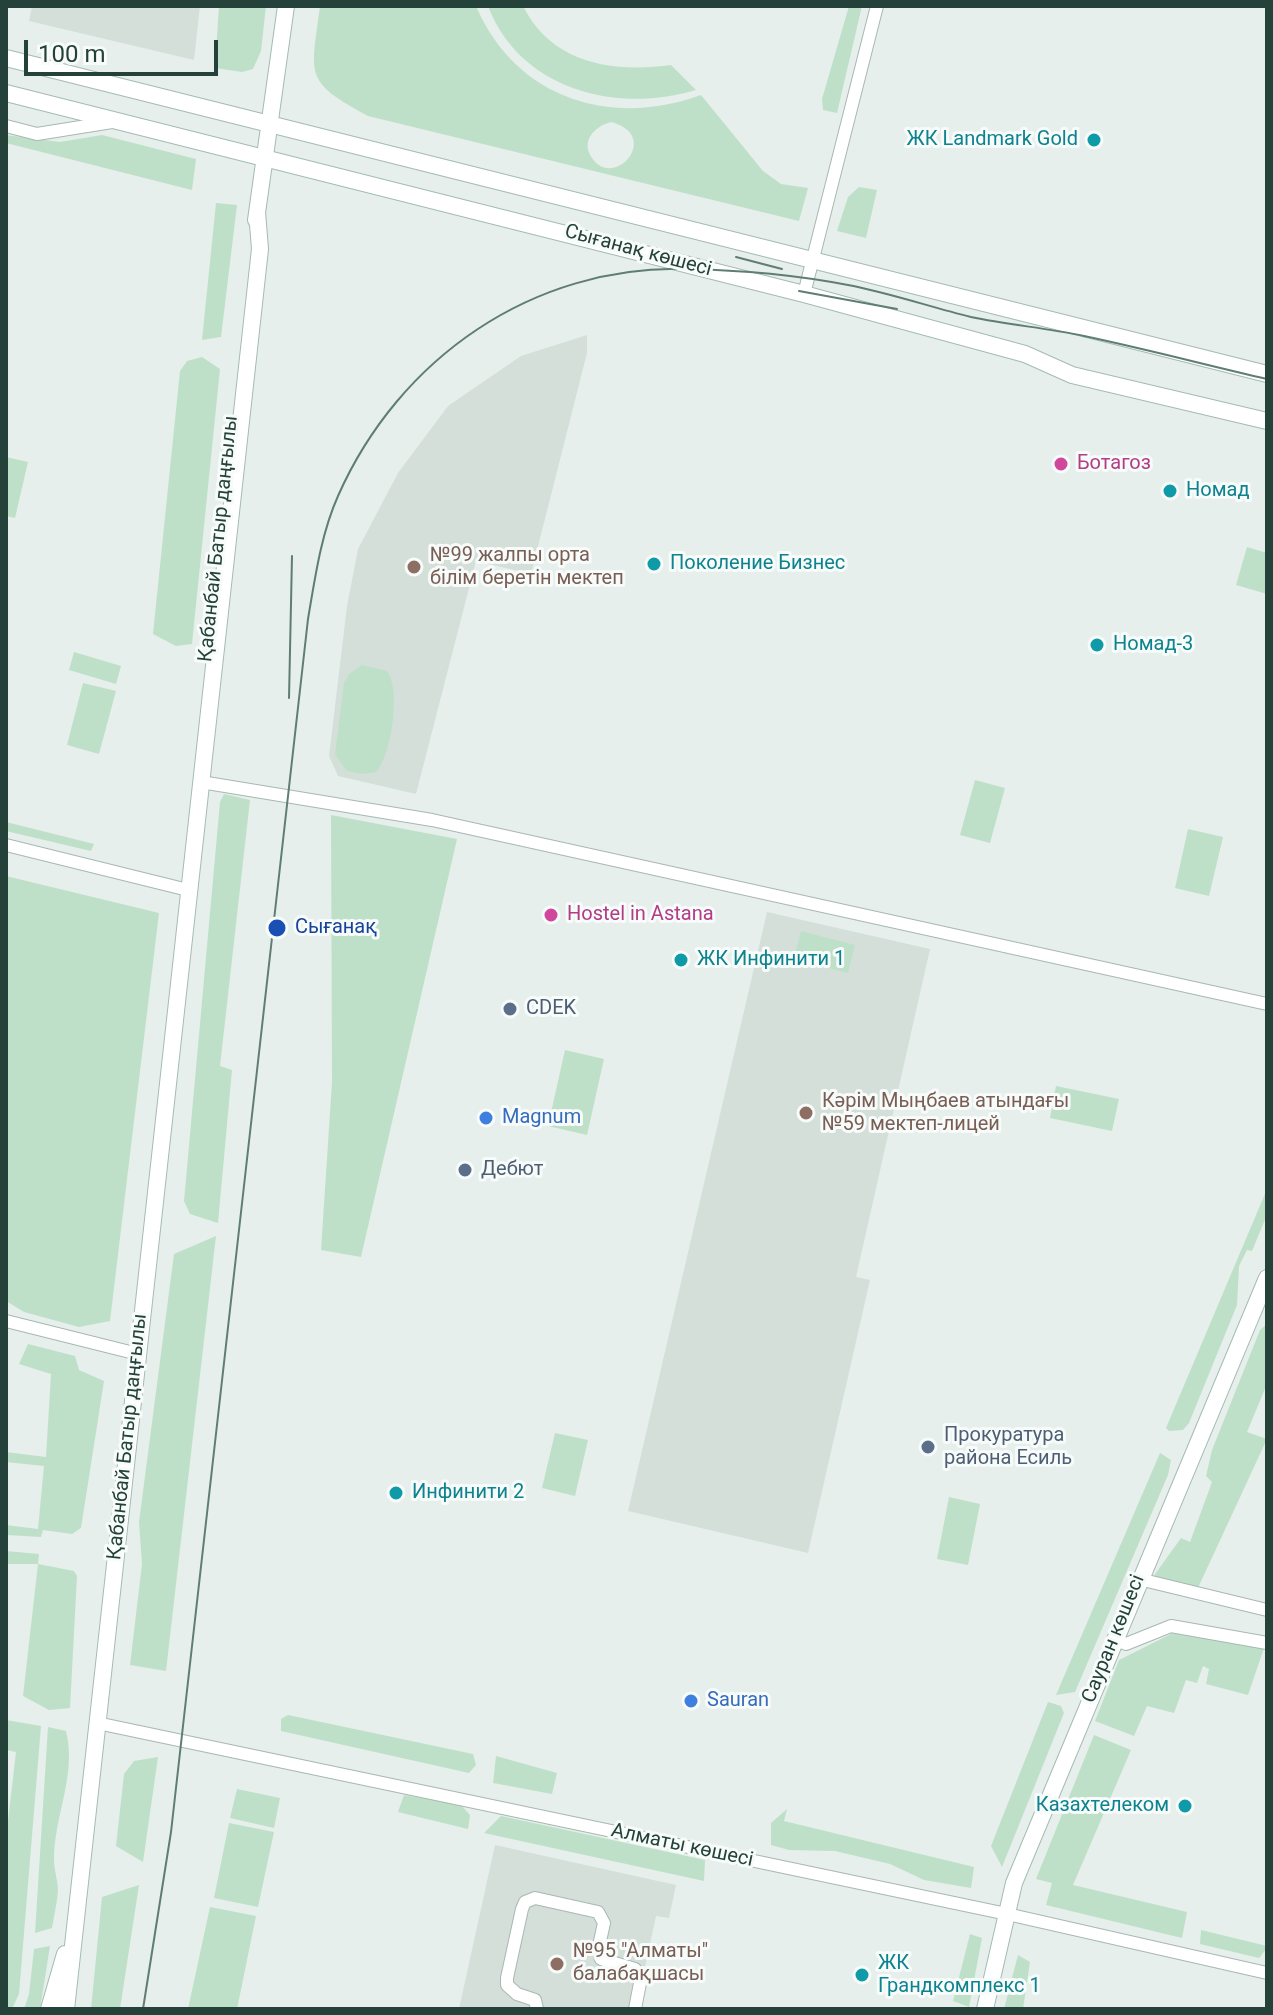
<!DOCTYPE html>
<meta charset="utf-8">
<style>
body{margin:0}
#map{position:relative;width:1273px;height:2015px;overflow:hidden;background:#e6efeb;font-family:Roboto,sans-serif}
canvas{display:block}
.frame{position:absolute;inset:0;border:8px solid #24423a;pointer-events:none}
.scale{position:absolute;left:24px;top:40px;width:194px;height:36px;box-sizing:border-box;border:4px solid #24423a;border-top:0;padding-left:10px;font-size:24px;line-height:28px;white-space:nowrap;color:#24423a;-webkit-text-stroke:6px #f7fbf9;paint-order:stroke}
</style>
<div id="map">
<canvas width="1273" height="2015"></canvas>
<div class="frame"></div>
<div class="scale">100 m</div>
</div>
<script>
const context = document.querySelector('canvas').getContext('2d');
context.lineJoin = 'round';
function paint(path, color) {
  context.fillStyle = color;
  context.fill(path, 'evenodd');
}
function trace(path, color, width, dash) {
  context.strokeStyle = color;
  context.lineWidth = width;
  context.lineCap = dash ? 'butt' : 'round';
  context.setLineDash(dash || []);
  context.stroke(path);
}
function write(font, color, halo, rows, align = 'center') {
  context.font = font + ' Roboto,sans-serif';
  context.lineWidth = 6;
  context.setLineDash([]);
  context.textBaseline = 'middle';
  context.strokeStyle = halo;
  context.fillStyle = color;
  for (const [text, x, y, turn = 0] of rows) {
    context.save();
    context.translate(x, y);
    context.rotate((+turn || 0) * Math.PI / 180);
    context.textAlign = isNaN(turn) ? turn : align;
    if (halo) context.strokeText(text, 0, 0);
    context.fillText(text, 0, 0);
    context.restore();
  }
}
paint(new Path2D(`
 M32,6H200L194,60L29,21Z
 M587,335V353L531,574L476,561L416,794L338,776L329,756L347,606L358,549L398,473L448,406L521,356Z
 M767,912L930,949L856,1277L870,1280L808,1553L628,1511Z
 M495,1845L676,1885L669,1918L656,1916L636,2009H459Z`), '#d4dfda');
paint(new Path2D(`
 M219,6H266L261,51L253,69L242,72L215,68Z
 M320,6H476C516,99 611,128 701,95L763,171L781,184L808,188L799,221L368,116C303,81 311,76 320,6ZM611,122C662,135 615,191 592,158C580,141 595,126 611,122Z
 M488,6H523C552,64 613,73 671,65L696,90C617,114 520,90 488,6Z
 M849,6H862L837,113L823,110L822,99Z
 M6,135L60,142L102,135L196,159L192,190L6,143Z
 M859,187L877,190L866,238L837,231L848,197Z
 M216,203L237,205L221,337L202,340Z
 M202,357L220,369L192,644L176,646L153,634L180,371L187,361Z
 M6,457L28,462L15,518L6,516Z
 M1247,547L1267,553V594L1236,585Z
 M74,652L121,666L116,684L69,670Z
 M362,665L387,671C401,689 392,756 376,772L362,774L347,771L335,755L344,683L349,674Z
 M83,683L116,691L99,754L67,745Z
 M975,780L1005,788L990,843L960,835Z
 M224,794L250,800L220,1066L232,1070L218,1223L190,1214L184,1201L220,802Z
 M331,815L457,839L361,1257L321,1250L332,1082Z
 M6,822L94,844L91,851L6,831Z
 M1188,829L1223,837L1209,896L1175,888Z
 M6,876L159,913L110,1321L79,1327L24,1312L6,1301Z
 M801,931L855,945L848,973L794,959Z
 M565,1050L604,1059L587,1135L548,1126Z
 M1056,1086L1119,1099L1112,1131L1050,1118Z
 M1267,1189V1215L1252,1251L1247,1250L1239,1266L1237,1305L1189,1423L1183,1430L1169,1431L1166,1428Z
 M216,1236L166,1671L130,1665L142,1564L139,1522L174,1254Z
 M1267,1324V1384L1247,1432L1267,1439L1197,1590L1153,1577L1181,1538L1190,1542L1212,1482L1206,1476L1212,1450L1260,1330Z
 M28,1344L75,1356L79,1370L104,1381L81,1528L72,1534L43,1530L41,1537L6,1535V1525L38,1529L44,1466L6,1462V1452L46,1457L51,1374L19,1364Z
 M555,1433L588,1440L575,1496L542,1488Z
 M1160,1453L1171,1460L1168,1475L1075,1692L1056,1695Z
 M949,1497L980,1504L968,1565L937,1559Z
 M6,1551L39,1554L38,1564L74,1571L77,1576L70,1708L49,1710L23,1696L38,1564H6Z
 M1173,1633L1264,1648L1248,1695L1206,1684L1209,1669L1203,1666L1197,1683L1186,1680L1174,1713L1147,1706L1134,1736L1095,1721L1119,1660Z
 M1048,1702L1061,1706L1064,1713L1002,1867L991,1846Z
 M288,1715L473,1754L476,1765L469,1773L281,1731V1719Z
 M6,1720L41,1726L19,1994L12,2009H6V1838L16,1752L6,1750Z
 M48,1727L66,1731C77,1776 54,1815 54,1860C54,1870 58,1881 58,1891C57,1903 54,1916 52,1928L35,1933Z
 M1094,1735L1131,1750L1073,1885L1187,1912L1182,1938L1046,1905L1052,1883L1036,1879Z
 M496,1756L557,1773L552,1794L493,1783Z
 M158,1757L143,1862L116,1846L124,1774L134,1761Z
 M237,1789L280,1798L274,1828L230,1818Z
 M404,1795L461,1805L470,1815L468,1829L398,1812Z
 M787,1809L784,1821L974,1867L971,1888L924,1880L890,1864L835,1851L789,1850L771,1845V1823Z
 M501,1816L705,1860L704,1881L484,1833Z
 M229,1823L274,1832L258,1907L214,1898Z
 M139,1885L120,2009H91L102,1897Z
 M210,1907L256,1916L237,2009H188Z
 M1201,1930L1267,1946V1948L1259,1958L1200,1944Z
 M970,1934L982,1938L969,2007L953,2001Z
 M50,1946L40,2009H24L29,1994L34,1949Z
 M1018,1955L1030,1962L1023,2009H1004Z`), '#bfe0c8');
const street = new Path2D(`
 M6,126L37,134L112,122
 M804,294L877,6
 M201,782L432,820L1267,1004
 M6,845L188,890
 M6,1321L138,1354
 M1139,1579L1267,1610
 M1113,1639L1126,1644L1171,1626L1267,1643
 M97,1723L1007,1914L1267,1973
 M537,2009L535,2000L517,1994L507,1985V1978L522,1909L525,1902L535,1898L598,1912L604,1923L598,1950L601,1959L635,1969L641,1978L635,2009`);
const secondary = new Path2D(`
 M6,58L1267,374
 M6,93L804,294L1025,354L1072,375L1267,421
 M256,220L286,6
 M49,2009L65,1954
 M66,2009L260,249L257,212
 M985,2009L1014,1883L1267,1278`);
trace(street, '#a8b8b2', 14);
trace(secondary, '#a4bbb3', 18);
trace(street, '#fff', 12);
trace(secondary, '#fff', 16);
trace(new Path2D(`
 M736,257L782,269
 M799,291L897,309
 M289,698L292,556
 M143,2009L171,1832L308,619C315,578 321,534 338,496C399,358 533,265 686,269C738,270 796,275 848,285C890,293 930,307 971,317C1009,325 1047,328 1084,336C1146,349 1206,365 1267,379`), '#5f7d75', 2);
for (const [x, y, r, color] of [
 [1094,140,8,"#0f9aa8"],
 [1061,464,8,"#d1479c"],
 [1170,491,8,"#0f9aa8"],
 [654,564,8,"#0f9aa8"],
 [414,567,8,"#8d6e63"],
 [1097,645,8,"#0f9aa8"],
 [551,915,8,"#d1479c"],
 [277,928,10,"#1a4fb4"],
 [681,960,8,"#0f9aa8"],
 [510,1009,8,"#5c6f8a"],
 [806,1113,8,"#8d6e63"],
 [486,1118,8,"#3f7fe0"],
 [465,1170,8,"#5c6f8a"],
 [928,1447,8,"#5c6f8a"],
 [396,1493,8,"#0f9aa8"],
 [691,1701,8,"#3f7fe0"],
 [1185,1806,8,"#0f9aa8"],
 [557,1964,8,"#8d6e63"],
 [862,1975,8,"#0f9aa8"]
]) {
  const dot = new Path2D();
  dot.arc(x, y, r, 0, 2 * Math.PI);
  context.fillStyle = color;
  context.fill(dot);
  trace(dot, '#f7fbf9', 3);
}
write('20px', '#0d838f', '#f7fbf9', [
 ["ЖК Landmark Gold",1078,140,"right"],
 ["Номад",1186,491],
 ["Поколение Бизнес",670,564],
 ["Номад-3",1113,645],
 ["ЖК Инфинити 1",697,960],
 ["Инфинити 2",412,1493],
 ["Казахтелеком",1169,1806,"right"],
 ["ЖК",878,1964],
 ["Грандкомплекс 1",878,1987]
], 'left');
write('20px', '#24423a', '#f7fbf9', [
 ["Сығанақ көшесі",638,251,15],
 ["Қабанбай Батыр даңғылы",219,539,-84],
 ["Қабанбай Батыр даңғылы",128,1437,-84],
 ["Сауран көшесі",1114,1639,-68],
 ["Алматы көшесі",682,1846,12]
]);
write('20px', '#b23c85', '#f7fbf9', [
 ["Ботагоз",1077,464],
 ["Hostel in Astana",567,915]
], 'left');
write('20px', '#785e54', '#f7fbf9', [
 ["№99 жалпы орта",430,556],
 ["білім беретін мектеп",430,579],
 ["Кәрім Мыңбаев атындағы",822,1102],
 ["№59 мектеп-лицей",822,1125],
 ["№95 \"Алматы\"",573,1952],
 ["балабақшасы",573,1975]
], 'left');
write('20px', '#164399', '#f7fbf9', [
 ["Сығанақ",295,928]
], 'left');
write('20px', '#4e5e75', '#f7fbf9', [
 ["CDEK",526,1009],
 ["Дебют",481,1170],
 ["Прокуратура",944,1436],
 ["района Есиль",944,1459]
], 'left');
write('20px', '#366cbe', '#f7fbf9', [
 ["Magnum",502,1118],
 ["Sauran",707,1701]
], 'left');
</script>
